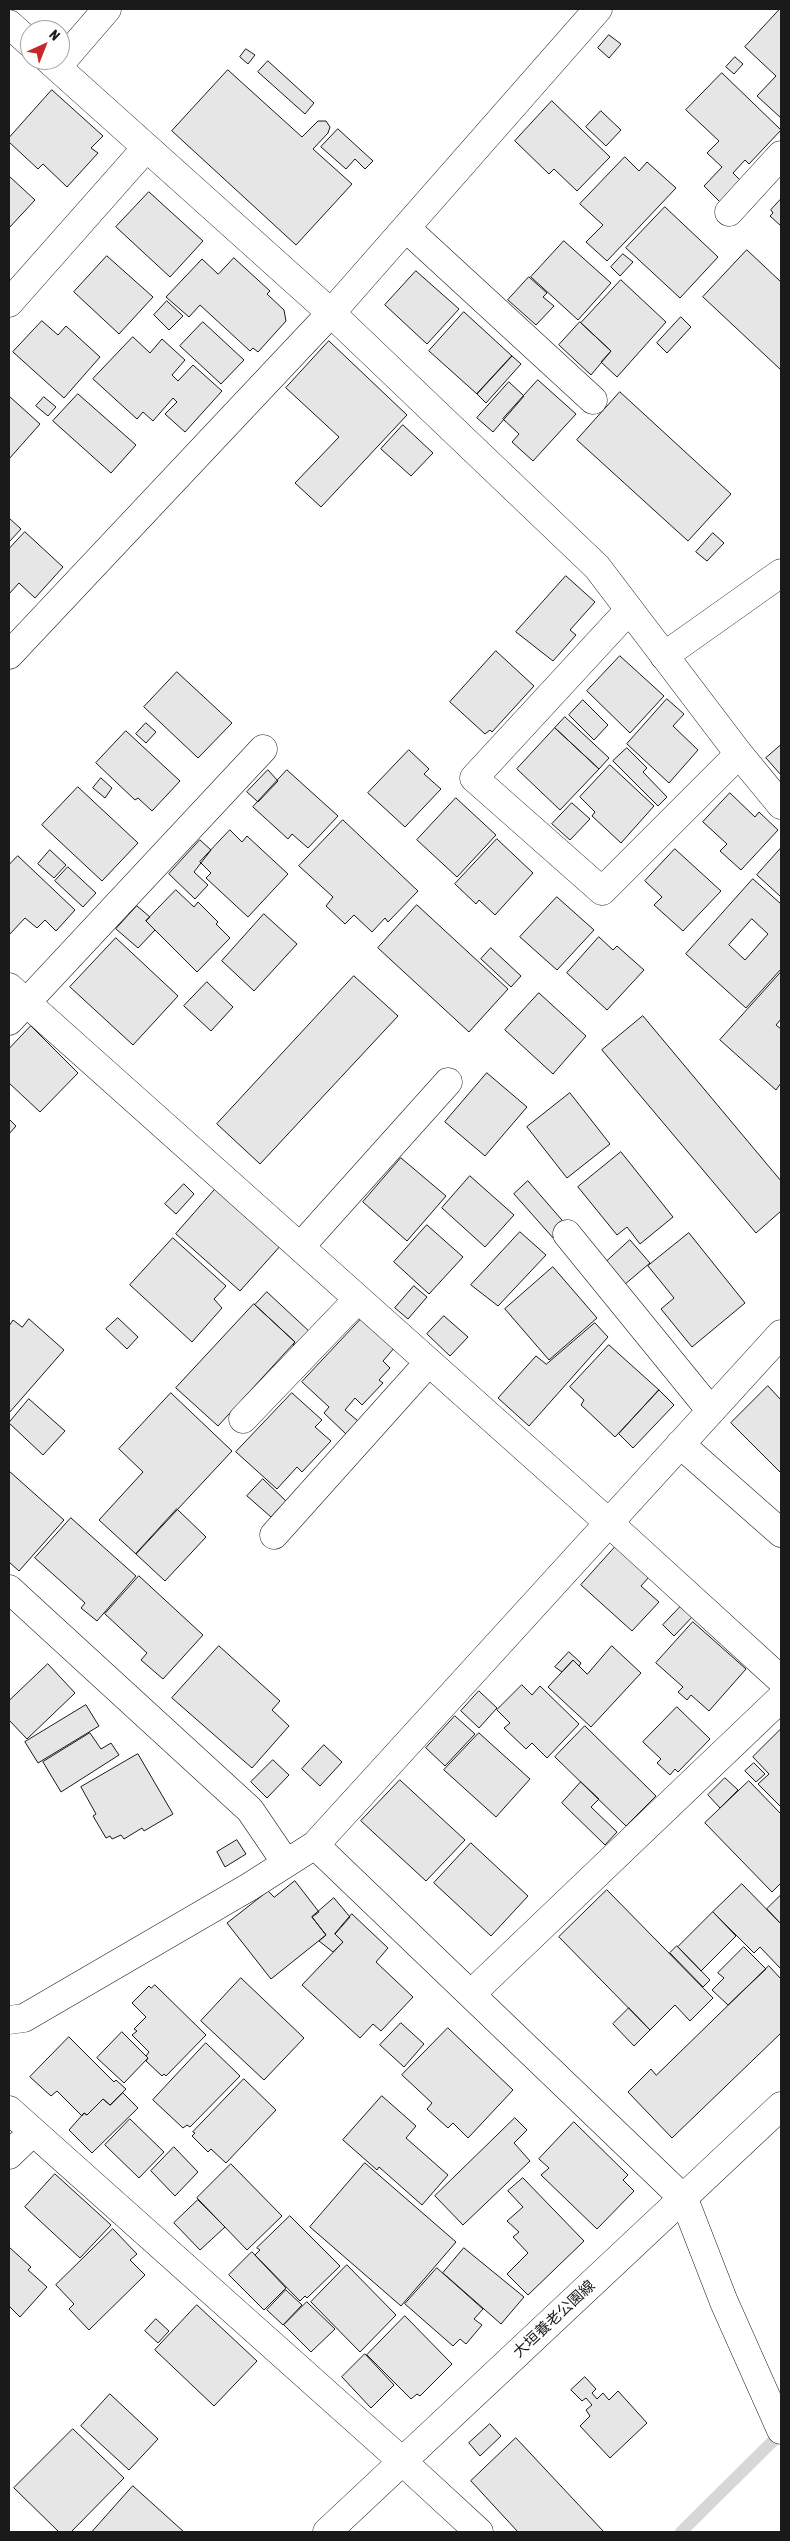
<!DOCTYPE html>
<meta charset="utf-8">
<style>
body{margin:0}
#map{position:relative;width:790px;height:2541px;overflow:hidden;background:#fff;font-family:"Asap Condensed",sans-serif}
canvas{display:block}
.frame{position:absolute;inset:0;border:10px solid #1a1a1a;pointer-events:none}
.north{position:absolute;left:20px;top:20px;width:50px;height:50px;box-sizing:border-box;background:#fff;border:1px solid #a3a3a3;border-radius:50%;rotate:44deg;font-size:14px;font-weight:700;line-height:20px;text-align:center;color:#1a1a1a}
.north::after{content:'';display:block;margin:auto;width:18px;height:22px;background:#c62828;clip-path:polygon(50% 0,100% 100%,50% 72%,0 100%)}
</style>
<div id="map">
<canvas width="790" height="2541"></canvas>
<div class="frame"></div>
<div class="north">N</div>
</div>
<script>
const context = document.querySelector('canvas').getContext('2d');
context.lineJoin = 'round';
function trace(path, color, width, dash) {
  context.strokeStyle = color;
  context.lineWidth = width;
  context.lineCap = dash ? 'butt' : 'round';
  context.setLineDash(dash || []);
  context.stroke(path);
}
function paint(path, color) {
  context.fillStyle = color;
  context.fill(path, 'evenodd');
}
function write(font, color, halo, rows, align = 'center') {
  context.font = font + ' "Asap Condensed","Noto Sans JP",sans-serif';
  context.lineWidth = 4;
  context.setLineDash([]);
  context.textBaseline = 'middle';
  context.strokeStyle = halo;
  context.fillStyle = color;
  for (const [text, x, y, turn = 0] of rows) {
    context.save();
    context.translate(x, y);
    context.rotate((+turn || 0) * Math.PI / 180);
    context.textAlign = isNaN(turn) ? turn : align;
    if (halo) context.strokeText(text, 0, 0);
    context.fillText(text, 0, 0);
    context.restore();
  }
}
trace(new Path2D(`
 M681,2532L781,2433`), '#d7d7d7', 12);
const building = new Path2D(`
 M780,9H781V118L757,96L776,76L745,47Z
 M609,35L621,44L609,58L598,48Z
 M246,49L255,55L248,64L240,57Z
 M735,57L743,64L734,74L726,67Z
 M268,61L314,103L305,114L258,72Z
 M228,70L302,137L318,121H326L330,127L328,133L313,149L352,184L296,245L172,131Z
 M722,73L781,130L749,164L745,160L733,173L740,180L720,202L704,186L722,167L707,153L719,141L686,110Z
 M52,90L103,136L91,148L98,153L67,187L43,164L38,169L9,142V138Z
 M552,101L610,157L577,191L554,169L549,174L515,141Z
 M601,111L621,130L606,146L586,127Z
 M338,129L373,161L365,169L355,159L346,169L321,147Z
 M625,157L639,171L647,162L676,188L607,261L586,242L603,225L580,204Z
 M9,176L35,200L9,228Z
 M149,192L203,241L170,277L116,227Z
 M781,199V226L770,216L773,213L771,210Z
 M665,207L718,257L680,298L626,248Z
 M564,241L611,283L578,320L531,277Z
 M747,250L781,282V370L703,297Z
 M623,254L633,262L620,276L611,267Z
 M107,256L153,297L119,334L74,292Z
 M234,258L270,291L267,294L284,310L286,321L258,352L253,348L250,351L200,305L189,317L166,297L202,259L218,274Z
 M416,271L459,309L427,344L385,305Z
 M529,277L547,293L543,297L554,306L536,325L508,300Z
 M621,280L666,322L617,377L601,362L611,351L581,323Z
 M167,301L183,316L169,330L154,315Z
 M464,312L512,356L477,394L429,351Z
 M681,317L691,327L667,353L657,343Z
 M42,321L58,335L66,326L100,357L64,398L13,352Z
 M203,322L244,360L221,384L180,346Z
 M580,322L611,351L591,375L559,345Z
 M133,337L150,353L162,339L185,360L172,375L178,381L193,365L222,391L185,432L165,414L177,402L173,398L153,421L143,412L137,419L93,379Z
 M329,341L407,415L321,507L295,483L339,437L286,388Z
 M512,356L521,364L486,403L477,394Z
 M538,380L576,414L533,461L512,442L519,434L503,419Z
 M509,382L524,396L493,432L477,418Z
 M620,392L731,494L688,541L577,440Z
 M78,394L136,445L111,473L53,421Z
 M9,396L40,424L9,459Z
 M44,397L56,407L48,416L36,406Z
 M403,425L433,453L411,476L381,449Z
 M9,518L21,529L9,542Z
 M25,532L63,567L35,598L19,583L9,594V549Z
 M713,533L724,543L707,561L696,552Z
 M566,576L595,602L570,630L576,635L553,661L516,632Z
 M496,651L534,686L492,732L490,730L485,734L450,702Z
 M620,656L664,696L630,733L587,691Z
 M177,672L232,723L198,758L144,707Z
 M667,699L684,714L673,726L698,750L669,783L627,744Z
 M583,700L608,725L594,740L569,715Z
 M565,717L609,758L599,769L555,728Z
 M146,723L156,732L146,743L136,734Z
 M555,728L599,769L560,810L517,769Z
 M126,731L180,781L152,811L138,798L135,800L96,763Z
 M781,745V775L766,758Z
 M627,748L647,768L643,772L667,797L658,806L613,761Z
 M409,750L429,769L424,774L441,789L405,827L368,793Z
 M610,765L654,806L621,843L592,816L595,812L580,797Z
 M268,770L278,781L258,802L247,792Z
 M287,770L338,816L308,848L292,834L288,839L253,807Z
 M101,778L112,788L105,798L93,788Z
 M78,787L138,843L102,881L42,825Z
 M730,793L755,817L759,812L778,830L741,870L720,851L727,844L703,822Z
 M456,798L496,835L457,877L417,840Z
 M572,803L590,819L570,840L552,824Z
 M343,820L418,891L388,922L385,918L372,932L354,915L345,924L326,906L333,897L299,866Z
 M230,830L242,842L247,836L288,874L248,917L206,878L211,873L200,862Z
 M497,839L533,873L495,915L479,900L476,904L455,884Z
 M200,840L211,850L194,872L208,885L195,899L169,874Z
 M781,848V897L757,875Z
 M675,849L721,891L683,931L654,905L662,897L645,881Z
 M50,850L66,865L54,878L38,864Z
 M18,856L75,910L56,931L45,920L37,928L25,918L9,935V865Z
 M68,867L96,893L83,907L55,881Z
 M753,879L781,904V969L746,1008L686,954ZM752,919L768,934L745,960L729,945Z
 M176,890L194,907L198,902L218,922L216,924L230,938L197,972L146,921Z
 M557,897L594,930L557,970L520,937Z
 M417,905L508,989L469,1032L378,948Z
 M137,906L150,917L146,921L155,930L138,948L116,929Z
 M264,914L297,944L254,991L222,961Z
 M599,937L613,950L617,946L644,970L607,1010L567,973Z
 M116,938L178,996L133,1045L70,987Z
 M491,948L521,976L511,987L481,959Z
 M781,972V1019L776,1025L781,1029V1083L776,1090L720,1040Z
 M354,976L398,1016L260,1164L217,1124Z
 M207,982L233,1007L211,1031L184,1006Z
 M539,993L586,1036L553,1074L505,1030Z
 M643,1016L781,1181V1211L756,1233L602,1050Z
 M31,1026L78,1073L40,1112L9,1083V1049Z
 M487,1073L527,1107L485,1156L445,1122Z
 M570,1093L610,1144L567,1178L527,1127Z
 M9,1119L16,1126L9,1134Z
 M621,1152L673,1217L640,1244L627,1227L617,1235L578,1187Z
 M401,1158L446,1196L407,1241L363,1202Z
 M470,1176L514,1215L485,1247L442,1208Z
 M528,1181L568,1227L554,1239L514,1194Z
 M184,1184L194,1194L176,1214L165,1204Z
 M218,1186L282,1244L240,1291L176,1234Z
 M427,1225L463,1257L429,1294L394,1262Z
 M520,1232L546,1255L498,1306L471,1285Z
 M689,1233L745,1303L692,1347L661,1309L674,1298L648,1266Z
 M173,1238L226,1286L214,1299L222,1308L192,1342L130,1285Z
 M630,1240L650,1263L624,1285L605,1263Z
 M553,1267L597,1318L549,1360L505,1309Z
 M414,1286L427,1297L408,1319L395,1308Z
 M267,1292L311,1333L297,1349L293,1345L295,1342L255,1305Z
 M254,1304L295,1342L218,1426L176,1388Z
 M444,1316L468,1337L450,1356L427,1334Z
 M363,1317L395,1347L383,1361L390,1368L379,1380L383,1383L362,1405L355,1398L345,1410L358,1421L346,1434L324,1413L329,1407L302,1382Z
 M118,1318L138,1337L127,1349L106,1329Z
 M29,1319L64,1350L9,1413V1326L13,1320L22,1327Z
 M595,1323L608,1337L529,1426L498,1398L536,1356L546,1364Z
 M609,1345L659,1390L615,1437L581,1405L584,1400L570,1387Z
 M768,1386L781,1400V1473L731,1423Z
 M659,1390L674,1405L633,1448L619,1434Z
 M171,1393L232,1451L136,1554L99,1520L143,1472L119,1449Z
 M292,1393L322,1420L315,1427L331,1441L302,1472L297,1467L277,1489L236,1452Z
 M29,1399L65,1431L43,1455L9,1423Z
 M9,1471L64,1520L19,1571L9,1562Z
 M263,1479L286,1501L271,1517L247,1496Z
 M177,1509L206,1537L165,1581L136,1554Z
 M71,1518L136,1576L97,1621L81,1608L85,1603L35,1558Z
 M616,1546L649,1577L641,1586L659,1602L632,1631L581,1585Z
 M139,1576L203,1635L163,1679L141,1660L147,1653L105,1614Z
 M683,1604L695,1614L674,1636L663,1625Z
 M693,1622L746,1669L709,1711L691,1695L687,1700L678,1692L683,1687L656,1663Z
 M219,1646L280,1701L272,1710L289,1726L252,1768L172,1698Z
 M612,1646L641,1673L591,1727L548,1687L573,1660L587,1674Z
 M569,1652L581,1663L579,1666L573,1660L562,1672L555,1667Z
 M48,1664L75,1693L27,1739L9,1720V1701Z
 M522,1685L532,1695L540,1686L579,1724L547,1758L532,1743L526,1749L504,1728L510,1723L497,1710Z
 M479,1691L497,1708L479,1728L461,1711Z
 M86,1705L99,1726L38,1763L25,1742Z
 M677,1707L710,1739L678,1772L675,1769L670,1775L657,1763L661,1759L643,1742Z
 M455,1716L475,1734L445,1766L426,1748Z
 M585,1726L656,1796L626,1826L555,1757Z
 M781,1729V1807L758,1784L769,1774L753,1757Z
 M90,1733L101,1749L111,1743L119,1755L61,1792L43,1762Z
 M479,1733L530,1779L496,1817L444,1770Z
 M324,1745L342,1762L320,1786L302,1769Z
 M138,1754L173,1814L144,1831L142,1828L124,1839L121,1835L112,1839L110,1836L106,1838L93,1816L96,1814L81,1787Z
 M273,1760L289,1775L267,1798L251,1782Z
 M754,1763L765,1774L756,1782L745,1771Z
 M725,1778L738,1790L720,1808L708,1795Z
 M400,1780L465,1840L426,1881L361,1821Z
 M749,1781L781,1814V1883L772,1892L705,1823Z
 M581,1782L599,1799L591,1807L617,1832L605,1845L562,1803Z
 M237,1840L246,1854L225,1867L217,1852Z
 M471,1843L528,1896L491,1936L434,1883Z
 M295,1881L319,1912L312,1917L326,1935L271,1979L227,1923L268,1891L274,1897Z
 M742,1884L781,1924V1969L760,1947L754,1953L713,1912Z
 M607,1890L713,1998L690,2021L675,2005L650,2030L559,1937Z
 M781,1895V1924L767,1909Z
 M334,1898L350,1917L335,1934L343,1942L333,1952L319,1941L326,1935L312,1917Z
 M713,1912L736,1936L701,1971L678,1947Z
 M352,1914L388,1948L376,1962L413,1997L381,2031L373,2024L360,2038L302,1985L343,1942L335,1934Z
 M677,1946L710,1980L703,1987L670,1953Z
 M744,1947L766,1969L728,2005L712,1990L724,1978L718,1973Z
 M769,1966L781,1979V2033L672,2138L628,2092L651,2069L656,2075Z
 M241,1978L304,2038L264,2080L201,2021Z
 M155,1985L206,2035L166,2076L164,2074L162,2076L146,2061L148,2058L146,2056L149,2052L132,2035L137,2031L134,2029L146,2017L132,2003L149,1986L151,1988Z
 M629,2008L650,2030L634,2046L613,2024Z
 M401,2023L424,2044L404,2067L380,2045Z
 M448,2028L513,2090L468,2138L453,2123L448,2128L427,2109L432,2103L402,2075Z
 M122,2032L148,2058L124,2083L97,2058Z
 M69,2037L114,2082L116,2080L126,2089L110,2105L103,2099L87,2115L84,2113L82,2116L57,2091L51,2096L30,2077Z
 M206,2043L240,2076L190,2127L187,2125L183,2128L153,2100Z
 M244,2079L276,2110L226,2163L211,2149L208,2152L192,2136L195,2133L193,2132Z
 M123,2093L138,2108L92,2153L69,2130L84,2113L87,2115L103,2099L110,2105Z
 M382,2096L416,2126L406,2138L448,2175L422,2205L379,2167L377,2170L343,2140Z
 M515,2118L527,2130L514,2143L530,2161L463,2225L435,2196Z
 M130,2119L164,2152L139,2178L105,2145Z
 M574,2122L628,2175L623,2180L634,2191L597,2229L541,2175L549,2168L539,2159Z
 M174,2147L198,2172L175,2196L151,2171Z
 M365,2163L456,2242L401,2306L310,2227Z
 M231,2164L282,2216L247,2250L197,2198Z
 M55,2174L111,2225L80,2258L25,2207Z
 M523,2178L584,2241L528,2295L507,2274L528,2253L513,2237L519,2232L507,2221L523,2207L508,2191Z
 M198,2200L225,2227L200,2250L174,2223Z
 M290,2216L340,2266L307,2298L305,2296L300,2301L255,2255L260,2250L257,2248Z
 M113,2229L137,2254L130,2260L145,2275L89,2330L69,2309L74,2304L56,2285Z
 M9,2247L31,2267L28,2270L47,2287L20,2317L9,2306Z
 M464,2248L524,2297L501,2324L443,2273Z
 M252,2252L286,2288L264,2310L229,2275Z
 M347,2265L396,2315L360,2352L311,2302Z
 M437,2268L483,2309L474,2319L482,2325L466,2344L460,2339L453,2346L405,2304Z
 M286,2290L302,2305L283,2325L267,2310Z
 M307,2302L335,2329L311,2352L284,2325Z
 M197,2305L257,2361L214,2406L155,2350Z
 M405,2316L452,2364L420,2396L417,2394L411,2399L367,2355Z
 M156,2319L169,2331L158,2343L145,2331Z
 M365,2354L394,2385L371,2408L342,2377Z
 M585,2377L596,2389L592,2393L597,2399L603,2393L609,2400L618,2391L647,2423L610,2458L580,2426L590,2416L586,2410L592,2405L586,2398L582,2401L571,2390Z
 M110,2394L158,2439L129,2470L81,2426Z
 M490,2424L501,2436L480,2456L469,2443Z
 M73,2429L124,2478L71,2532H59L14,2488Z
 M516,2438L604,2532H518L471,2481Z
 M133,2486L184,2532H92Z`);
paint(building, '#e6e6e6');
trace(building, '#1a1a1a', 1);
const minor = new Path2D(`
 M9,24L30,43
 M49,60L331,313L597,567L739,754L781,805
 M57,67L107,9
 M729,212L781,155
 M406,228L593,400
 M9,303L146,148
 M629,610L474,778L602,891L739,754
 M9,655L331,313L598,9
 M664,656L781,573
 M9,987L609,1523L781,1680
 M9,1021L263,749
 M567,1234L711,1411
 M300,1247L448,1082
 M243,1419L358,1299
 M680,1444L781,1533
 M274,1535L429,1362
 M9,1589L250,1810L286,1863
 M315,1845L684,2199L724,2302L781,2430
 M471,1994L781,1698
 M9,2020L24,2018L249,1887L315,1845L781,1334
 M9,2110L402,2461L479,2532
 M9,2155L33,2132`);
const primary = new Path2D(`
 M327,2532L781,2106`);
trace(minor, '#1a1a1a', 29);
trace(primary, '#1a1a1a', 29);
trace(minor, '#fff', 28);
trace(primary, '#fff', 28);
write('15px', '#1a1a1a', '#fff', [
 ["大垣養老公園線",554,2319,-43]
]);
</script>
